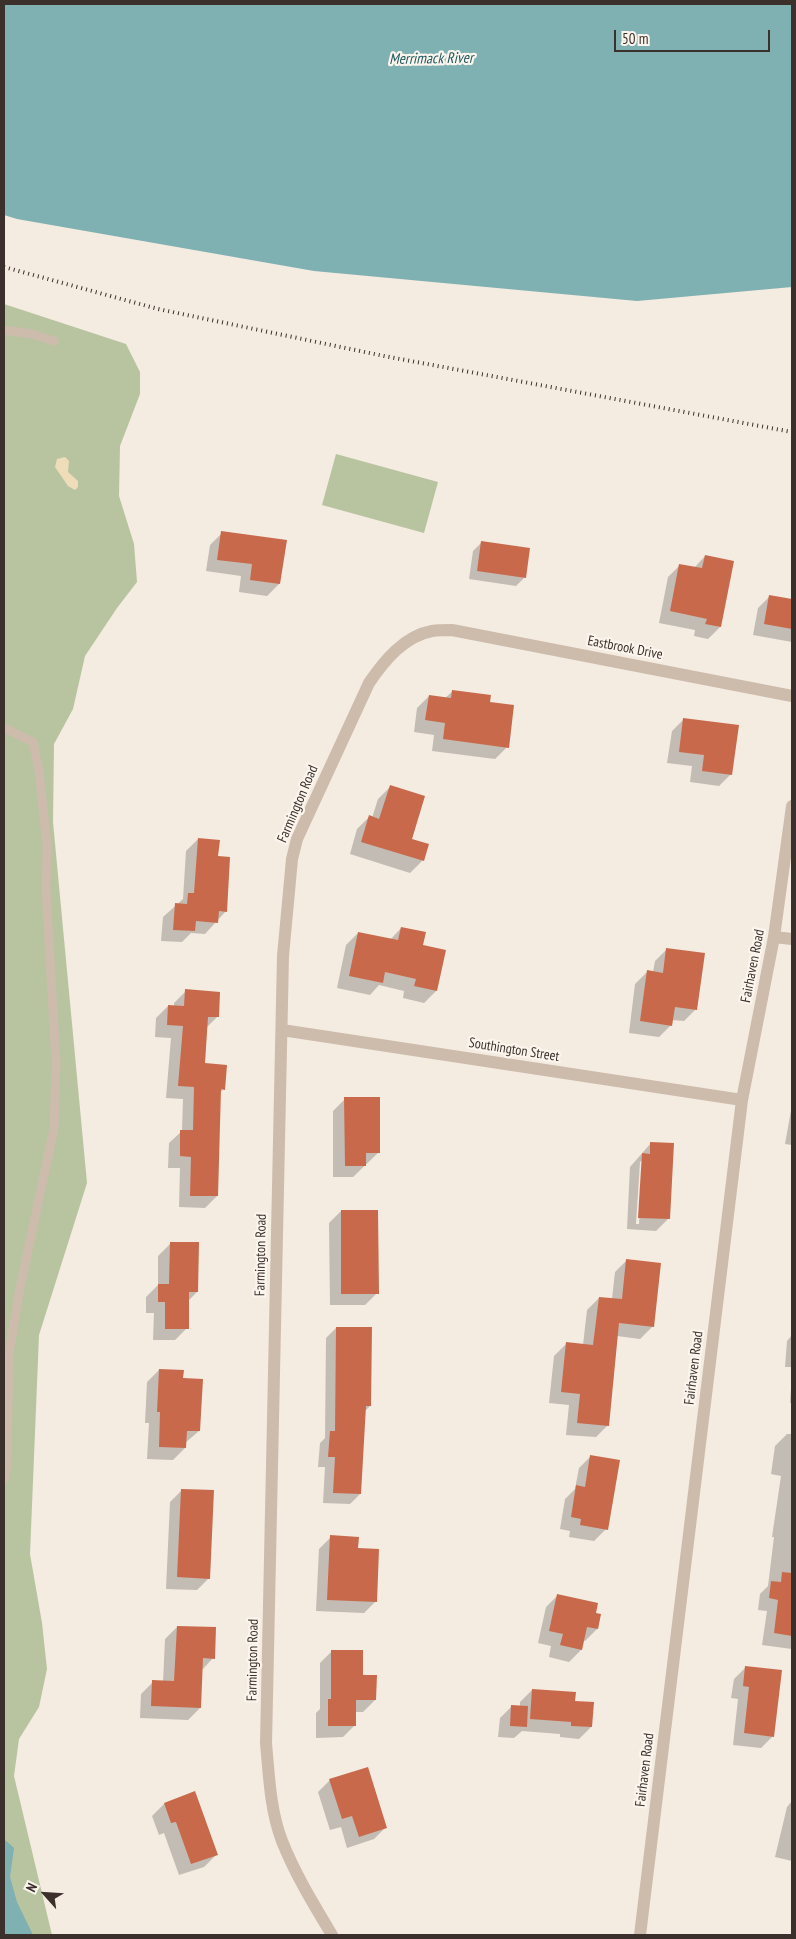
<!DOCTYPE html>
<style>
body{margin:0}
#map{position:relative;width:796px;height:1939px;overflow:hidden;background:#f4ebe1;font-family:"PT Sans Narrow",sans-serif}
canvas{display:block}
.frame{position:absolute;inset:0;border:5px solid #3b302b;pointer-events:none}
.north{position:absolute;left:20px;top:1869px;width:50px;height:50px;-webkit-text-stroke:4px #fbf5ee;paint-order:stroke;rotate:296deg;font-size:14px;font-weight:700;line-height:20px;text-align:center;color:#3b302b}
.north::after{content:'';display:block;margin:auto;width:18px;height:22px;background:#3b302b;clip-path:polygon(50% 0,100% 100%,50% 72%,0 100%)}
.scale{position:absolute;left:614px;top:30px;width:156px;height:22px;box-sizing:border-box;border:2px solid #3b302b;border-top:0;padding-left:6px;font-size:15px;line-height:18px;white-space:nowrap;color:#3b302b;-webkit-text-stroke:4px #fbf5ee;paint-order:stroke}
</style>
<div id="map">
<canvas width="796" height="1939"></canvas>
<div class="frame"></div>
<div class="north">N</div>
<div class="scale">50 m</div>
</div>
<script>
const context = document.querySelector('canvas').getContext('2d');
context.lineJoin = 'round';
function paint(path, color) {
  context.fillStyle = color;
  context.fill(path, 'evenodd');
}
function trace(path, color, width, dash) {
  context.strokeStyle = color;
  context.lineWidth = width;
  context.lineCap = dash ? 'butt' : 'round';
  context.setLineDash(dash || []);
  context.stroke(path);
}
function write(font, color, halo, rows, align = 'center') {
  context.font = font + ' "PT Sans Narrow",sans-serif';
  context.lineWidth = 4.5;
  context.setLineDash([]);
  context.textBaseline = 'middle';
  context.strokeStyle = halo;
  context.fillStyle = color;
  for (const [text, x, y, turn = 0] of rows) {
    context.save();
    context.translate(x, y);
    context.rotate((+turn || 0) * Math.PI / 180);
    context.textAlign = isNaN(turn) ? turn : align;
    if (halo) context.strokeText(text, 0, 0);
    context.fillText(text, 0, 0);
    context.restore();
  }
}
paint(new Path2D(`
 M4,304L126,344L140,372V394L120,446L119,496L134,544L137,582L117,608L85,656L73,709L54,744L53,822L87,1183L39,1335L30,1554L42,1623L47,1669L39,1707L19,1739L14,1776L52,1935H4Z
 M336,454L438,482L424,533L322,505Z`), '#b8c4a0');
paint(new Path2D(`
 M65,457L69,461L68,472L78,481V487L75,490L68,486L55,467L57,459Z`), '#efdcb8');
paint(new Path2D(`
 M4,4H792V287L637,301L314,271L17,219L4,215Z
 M4,1839L14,1848L10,1877L17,1902L33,1935H4Z`), '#7fb0b2');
paint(new Path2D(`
 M222,533L285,541L279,584L267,596L239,592L241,576L206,571L210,545Z
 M481,543L524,578L516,586L469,579L473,551Z
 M705,556L720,627L708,639L694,636L695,630L659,623L668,577L680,565L694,568Z
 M770,596L790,600L792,597V642L753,635L758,608Z
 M453,691L489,703L507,747L495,759L432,751L434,735L414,732L417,708L429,696L445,698Z
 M684,719L731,774L719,786L690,782L692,766L667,763L672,731Z
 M390,787L410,840L427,845L422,861L410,873L350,854L357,829L369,817L372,818L378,799Z
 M198,839L217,857L226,911L205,934L191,933L182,942L161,941L163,917L183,899L186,851Z
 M401,928L421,946L445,951L436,991L424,1003L403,998L404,991L379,985L370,995L337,988L346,945L358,933L390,940Z
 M667,949L696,1009L684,1021L672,1020L671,1025L659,1037L629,1033L635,984L647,972H653L655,961Z
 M186,991L217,1017L206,1028L203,1064L224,1089L219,1093L217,1196L205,1208L179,1207L180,1168H168L169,1143L182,1131L183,1099L166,1098L171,1038L155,1037L156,1018L168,1006L174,1007V1003Z
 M345,1099L379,1152L353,1177H333V1111Z
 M792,1105V1145L785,1144Z
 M651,1143L668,1219L656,1231L627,1229L630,1167ZM643,1159L639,1224H636L640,1162Z
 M341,1211L377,1293L365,1305H330L329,1223Z
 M170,1244L197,1292L188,1301L187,1328L175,1340H153L154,1313H146V1297L158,1285V1256Z
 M627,1260L652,1327L640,1339L617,1336L608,1425L596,1437L566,1435L569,1405L549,1403L554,1356L566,1344L583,1345L587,1310L599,1298L612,1299L615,1272Z
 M336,1328L370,1406L365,1411L360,1494L350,1504L323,1503L325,1467H318L320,1443L325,1438L326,1338Z
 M792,1335V1367H785L787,1341Z
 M159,1370L182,1380L199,1431L185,1443V1448L173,1460L147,1459L149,1423H145L147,1382Z
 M792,1373V1403H790Z
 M787,1434H792V1649L762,1645L767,1611L758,1610L760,1594L768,1586L774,1537H772L781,1476L771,1474L775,1446Z
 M591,1456L606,1529L594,1541L569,1537L570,1531L560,1529L565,1499L575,1489L579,1468Z
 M182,1490L209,1578L197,1590L166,1589L170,1502Z
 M331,1537L357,1550L376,1601L364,1613L316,1611L319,1549Z
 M558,1595L600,1615L597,1629L585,1641L583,1640L581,1650L569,1662L549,1657L551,1646L538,1643L546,1607Z
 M177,1627L213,1658L202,1670L200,1708L188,1720L140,1718L141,1694L153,1682H163L165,1639Z
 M332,1651L361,1676L375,1700L363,1712H355V1725L343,1737L316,1738V1713L320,1709V1663Z
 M746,1667L773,1736L761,1748L733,1745L738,1699L731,1698L734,1679Z
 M532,1690L574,1702L591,1727L579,1739L560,1737V1734L522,1731L514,1738L498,1737L500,1718L512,1706H520V1702Z
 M330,1780L386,1827L374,1839L347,1848L341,1827L330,1830L318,1792Z
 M195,1793L216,1855L204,1867L179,1875L164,1833L159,1835L152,1816L164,1804Z
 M792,1801V1861L775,1857L787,1807Z`), '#0003');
paint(new Path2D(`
 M221,531L287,540L280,584L250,580L252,564L217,560Z
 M481,541L530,548L526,578L477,571Z
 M705,555L734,561L721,627L705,624L707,619L670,611L679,564L702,568Z
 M769,595L792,599V629L764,624Z
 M452,690L491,695L490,702L514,705L509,748L443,739L445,723L425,720L429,695L451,698Z
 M683,718L739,725L732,775L702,771L704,755L679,752Z
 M390,785L425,796L412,839L429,844L424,861L361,842L369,815L379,819Z
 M198,838L220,840L218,856L230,857L227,912L219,911L218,923L196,921L195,931L173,930L175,903L187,904L188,893H194Z
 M401,927L426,932L423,945L446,950L437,991L414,986L416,979L385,972L383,983L349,976L358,932L398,940Z
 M666,948L705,953L697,1010L675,1007L672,1026L640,1021L647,970L663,973Z
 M185,989L220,992L219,1017H208L205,1063L227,1065L225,1090L221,1089L218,1196H190L191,1157L180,1156V1130H193L194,1087L178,1086L183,1026L167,1025L168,1005L184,1006Z
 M344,1097H380V1153H366V1166H345Z
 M650,1142L674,1143L670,1219L638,1218L642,1153L650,1154Z
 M341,1210H378L379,1294H341Z
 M170,1242H199L198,1292H189V1329H165V1302H158V1284H169Z
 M626,1259L661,1263L654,1327L619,1323L609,1426L577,1423L580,1394L561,1392L566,1342L593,1345L599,1297L622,1299Z
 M336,1327H372L371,1406H366L361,1494L333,1493L335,1457H328L330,1431H335Z
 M159,1369L184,1370L183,1378L203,1379L200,1431H187L186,1448L159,1447L160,1412H157Z
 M590,1455L620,1460L608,1530L580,1525L581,1519L571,1517L576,1485L585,1487Z
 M181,1489L214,1490L210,1579L177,1577Z
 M330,1535L359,1537L358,1548L379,1549L377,1602L327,1600Z
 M782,1572L792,1573V1636L774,1633L778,1600L769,1598L771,1581L781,1582Z
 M557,1594L598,1603L596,1613L601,1614L598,1629L587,1627L582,1650L560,1645L563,1634L549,1631Z
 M177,1626L216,1627L215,1659L203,1658L201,1708L151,1706L152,1680L174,1681Z
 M331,1650H363V1675H377L376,1700H356V1726H328V1699H331Z
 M745,1666L782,1670L774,1737L744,1733L749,1687L743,1686Z
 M532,1689L576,1692L575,1701L594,1702L592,1727L571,1726V1722L530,1719Z
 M511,1705L528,1706L527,1727L510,1726Z
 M368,1767L387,1828L359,1837L352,1816L342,1819L329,1779Z
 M195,1791L218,1855L191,1864L176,1822L171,1823L164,1803Z`), '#c8694b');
trace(new Path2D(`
 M4,330L32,334L54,341
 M4,728L33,742L39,771L47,846L46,889L56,1063L54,1128L19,1293L9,1354L7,1464L4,1479`), '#cdbbac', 9);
trace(new Path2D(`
 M774,937L792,939
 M282,1030L742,1100
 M332,1935C314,1905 295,1874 282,1841C270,1810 269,1775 266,1743L283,956L292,859L297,839L369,683C384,661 404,636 432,631C438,630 446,630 452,630L792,696
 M640,1935L742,1100L774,937L792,806`), '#cdbbac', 12);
trace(new Path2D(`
 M4,267L158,309L384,356L792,432`), '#3b302b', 4, [1, 4]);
write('14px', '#3b302b', '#fbf5ee', [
 ["Eastbrook Drive",625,648,11],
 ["Farmington Road",298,804,-67],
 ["Fairhaven Road",753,966,-79],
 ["Southington Street",514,1050,9],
 ["Farmington Road",261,1255,-89],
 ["Fairhaven Road",694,1368,-83],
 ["Farmington Road",253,1660,-89],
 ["Fairhaven Road",645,1770,-83]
]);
write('italic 15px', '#1f5a5e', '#fbf5ee', [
 ["Merrimack River",431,59,-1]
]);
</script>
